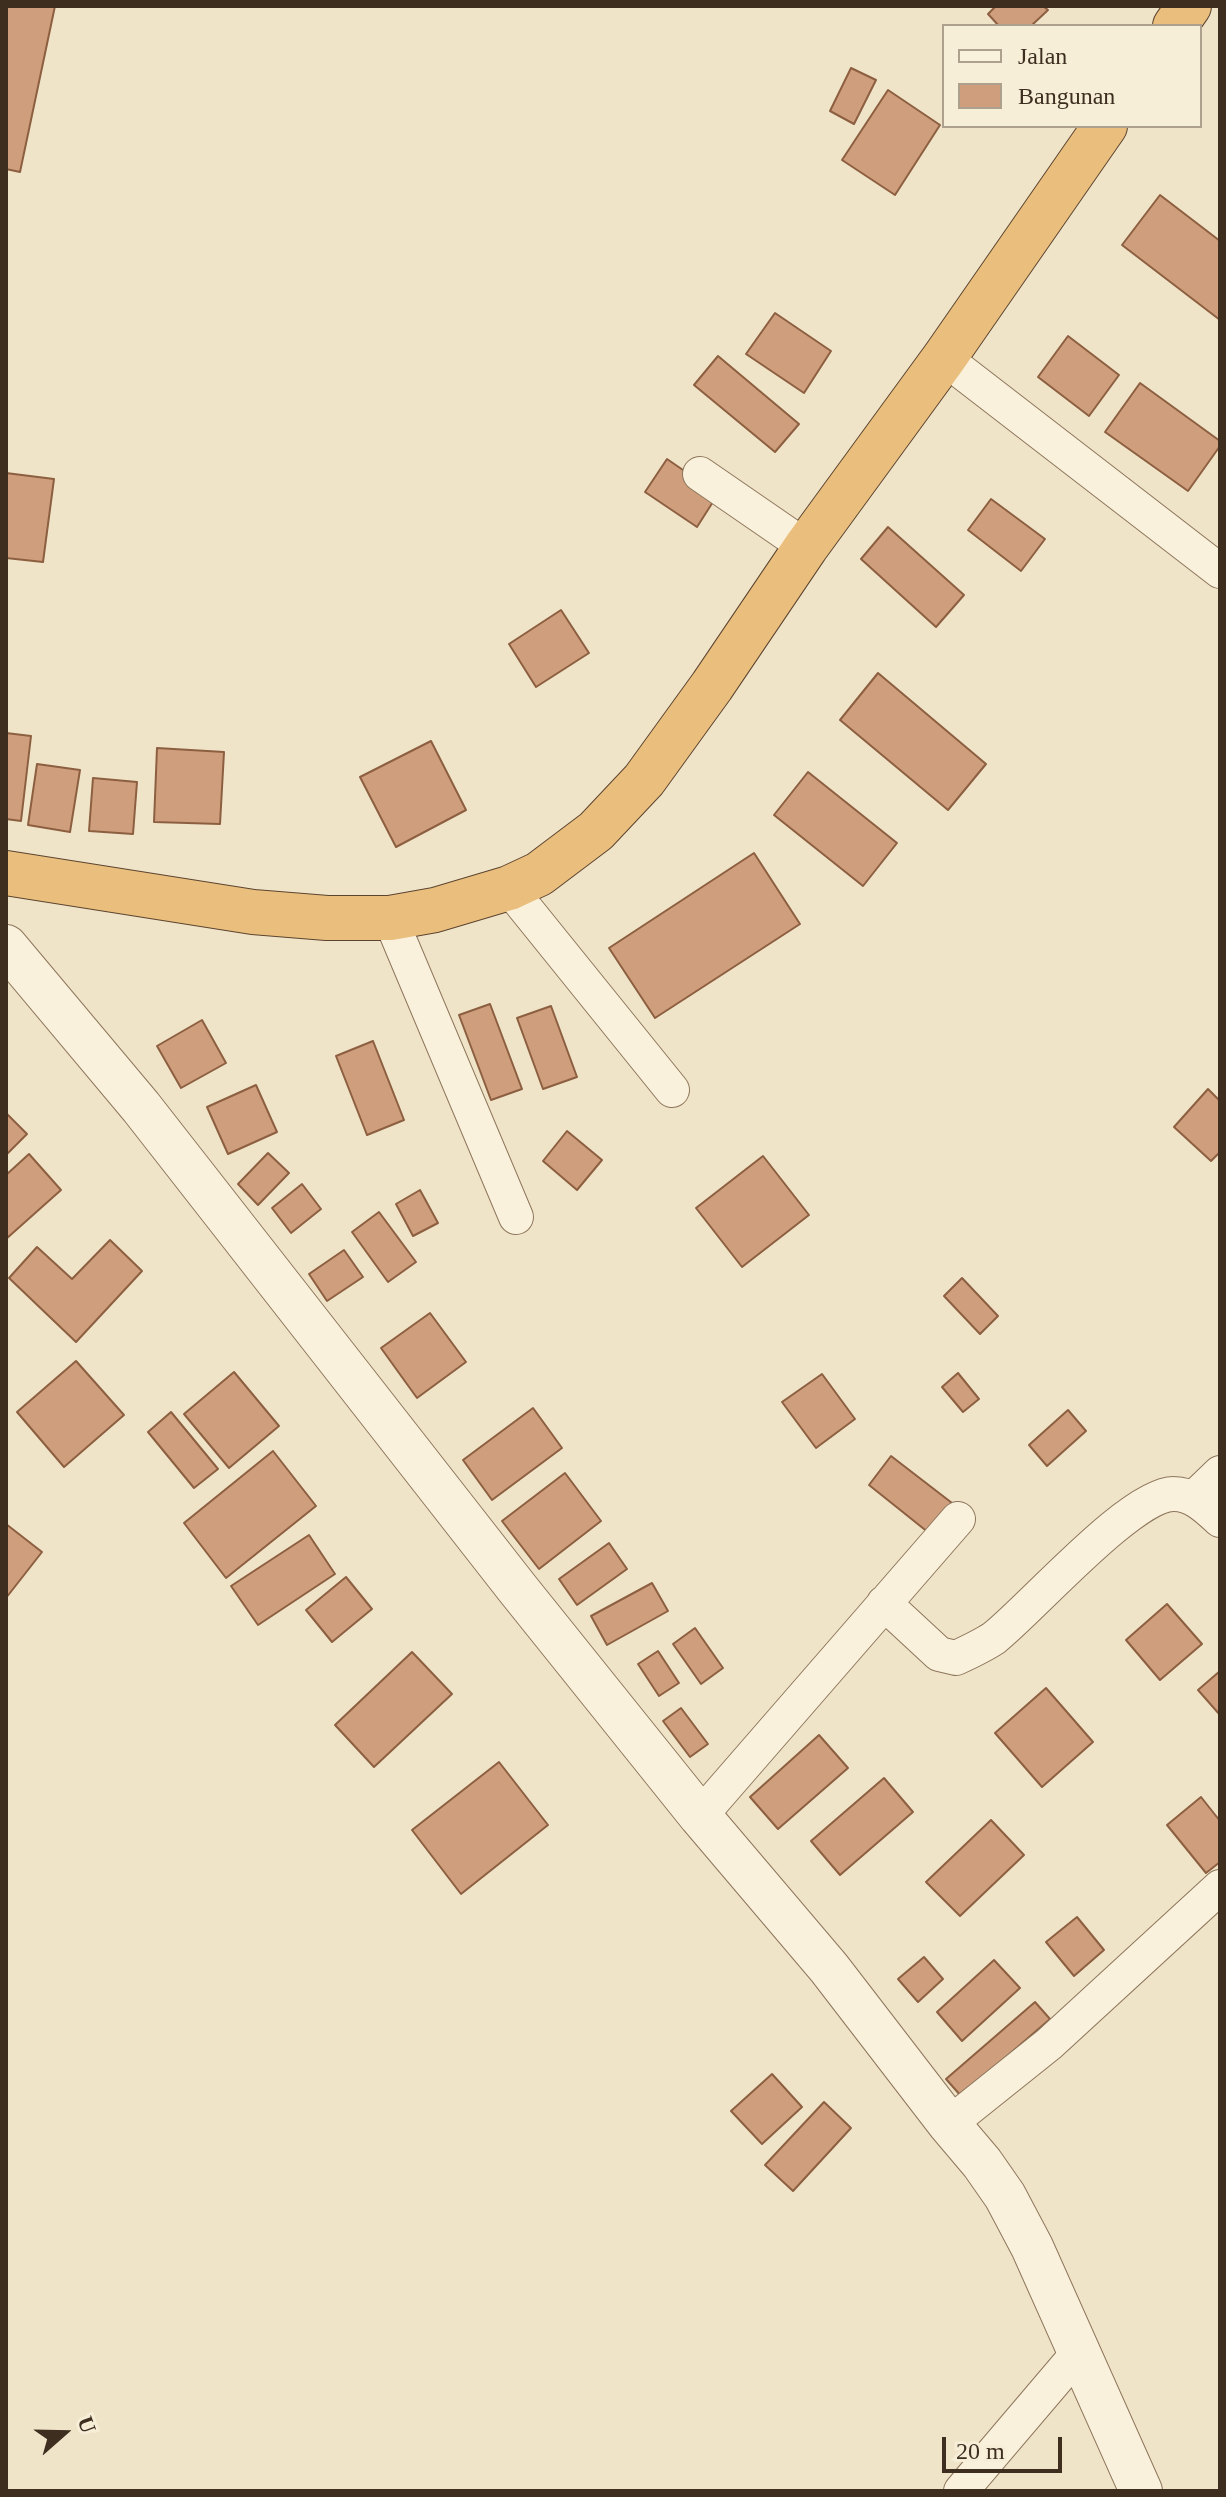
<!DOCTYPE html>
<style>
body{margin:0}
#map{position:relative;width:1226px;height:2497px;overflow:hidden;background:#f0e4c8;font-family:"Times New Roman",serif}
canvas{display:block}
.frame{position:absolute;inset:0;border:8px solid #3d2e20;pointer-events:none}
.legend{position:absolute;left:942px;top:24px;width:260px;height:104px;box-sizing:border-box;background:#f7eed8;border:2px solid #ada18e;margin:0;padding:10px 14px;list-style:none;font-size:24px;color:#3d2e20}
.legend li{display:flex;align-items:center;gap:16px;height:40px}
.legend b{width:40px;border:2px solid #ada18e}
.north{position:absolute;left:24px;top:2393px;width:80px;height:80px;-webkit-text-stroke:6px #f7eed8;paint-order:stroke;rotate:70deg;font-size:22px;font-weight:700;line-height:32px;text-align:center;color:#3d2e20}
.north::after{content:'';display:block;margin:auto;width:28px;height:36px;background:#3d2e20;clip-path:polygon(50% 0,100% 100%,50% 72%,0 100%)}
.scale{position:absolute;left:942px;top:2437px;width:120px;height:36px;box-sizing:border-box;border:4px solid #3d2e20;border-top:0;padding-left:10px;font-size:24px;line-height:28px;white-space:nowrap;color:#3d2e20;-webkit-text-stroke:6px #f7eed8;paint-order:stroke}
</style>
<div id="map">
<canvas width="1226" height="2497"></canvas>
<div class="frame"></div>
<ul class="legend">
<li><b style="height:10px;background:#faf1dc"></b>Jalan</li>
<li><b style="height:22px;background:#cf9f7d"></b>Bangunan</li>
</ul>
<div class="north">U</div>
<div class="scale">20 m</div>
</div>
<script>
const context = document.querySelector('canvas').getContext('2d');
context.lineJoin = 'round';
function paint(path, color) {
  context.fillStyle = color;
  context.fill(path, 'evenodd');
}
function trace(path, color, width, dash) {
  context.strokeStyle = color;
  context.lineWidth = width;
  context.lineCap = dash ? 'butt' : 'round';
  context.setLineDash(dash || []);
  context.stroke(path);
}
const building = new Path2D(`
 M6,6H55L20,172L6,169Z
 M996,6H1043L1048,10L1031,26H999L988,14Z
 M851,68L876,80L854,124L830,111Z
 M888,90L940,125L895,195L842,160Z
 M1160,195L1220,241V320L1122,245Z
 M775,313L831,351L804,393L746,354Z
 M1068,336L1119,375L1089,416L1038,377Z
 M718,356L799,424L775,452L694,385Z
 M1140,383L1220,441V446L1188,491L1105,432Z
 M667,459L718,494L697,527L645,492Z
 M6,473L54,479L43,562L6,558Z
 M991,499L1045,539L1021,571L968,530Z
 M888,527L964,595L936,627L861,559Z
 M561,610L589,653L536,687L509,644Z
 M878,673L986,764L948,810L840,720Z
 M6,733L31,736L21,821L6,819Z
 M431,741L466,810L396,847L360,777Z
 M157,748L224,752L220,824L154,822Z
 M37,764L80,770L70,832L28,825Z
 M808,772L897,843L863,886L774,815Z
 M93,778L137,782L133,834L89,831Z
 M754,853L800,924L655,1018L609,948Z
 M490,1004L522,1089L491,1100L459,1015Z
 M551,1006L577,1077L543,1089L517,1018Z
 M202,1020L226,1063L181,1088L157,1046Z
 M373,1041L404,1120L367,1135L336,1056Z
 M256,1085L277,1132L228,1154L207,1107Z
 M1208,1089L1220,1101V1152L1211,1161L1174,1127Z
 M6,1113L27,1134L6,1155Z
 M567,1131L602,1160L577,1190L543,1161Z
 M268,1153L289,1173L258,1205L238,1184Z
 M29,1154L61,1190L6,1239V1175Z
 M763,1156L809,1215L742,1267L696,1208Z
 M302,1184L321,1209L291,1233L272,1208Z
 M420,1190L438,1223L413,1236L396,1204Z
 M379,1212L416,1262L388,1282L352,1232Z
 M110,1240L142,1271L76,1342L9,1278L37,1247L72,1279Z
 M344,1250L363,1277L327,1301L309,1274Z
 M962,1278L998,1316L980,1334L944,1296Z
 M430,1313L466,1362L417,1398L381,1348Z
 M76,1361L124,1415L64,1467L17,1412Z
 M234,1372L279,1426L229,1468L184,1414Z
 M958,1373L979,1399L963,1412L942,1387Z
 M822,1374L855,1419L816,1448L782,1402Z
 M533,1408L562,1448L492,1500L463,1460Z
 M1068,1410L1086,1431L1047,1466L1029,1445Z
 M171,1412L218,1469L194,1488L148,1432Z
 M273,1451L316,1506L226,1578L184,1523Z
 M891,1456L952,1503L929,1533L869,1485Z
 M565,1473L601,1521L539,1569L502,1521Z
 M6,1524L42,1552L6,1598Z
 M309,1535L335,1574L258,1625L231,1586Z
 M609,1543L627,1569L577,1605L559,1579Z
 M346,1577L372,1609L332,1642L306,1610Z
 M652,1583L668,1611L607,1645L591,1616Z
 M1167,1604L1202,1644L1160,1680L1126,1640Z
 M695,1628L723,1668L701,1684L673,1644Z
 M658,1651L679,1683L659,1696L638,1664Z
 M412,1652L452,1694L374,1767L335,1725Z
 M1220,1671V1715L1198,1690Z
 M1046,1688L1093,1742L1042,1787L995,1733Z
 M681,1708L708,1744L690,1757L663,1721Z
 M819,1735L848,1768L778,1829L750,1797Z
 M499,1762L548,1825L461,1894L412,1830Z
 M884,1778L913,1812L840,1875L811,1841Z
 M1201,1797L1220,1821V1862L1206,1873L1167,1825Z
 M991,1820L1024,1855L960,1916L926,1882Z
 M1077,1917L1104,1950L1074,1976L1046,1942Z
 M924,1957L943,1979L918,2002L898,1979Z
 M994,1960L1020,1988L962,2041L937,2012Z
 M1035,2002L1050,2019L961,2096L946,2079Z
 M772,2074L802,2107L762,2144L731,2111Z
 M824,2102L851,2128L793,2191L765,2165Z`);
paint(building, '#cf9f7d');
trace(building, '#8d5f41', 2);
const minor = new Path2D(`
 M944,358L1220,571
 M700,474L806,547
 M509,888L672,1090
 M390,918L516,1217
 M1194,1498L1220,1473
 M884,1603L939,1654L956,1658C969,1652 982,1646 994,1638C1031,1609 1132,1493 1174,1494C1193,1494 1207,1508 1220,1520
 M700,1816L958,1519
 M949,2124L1049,2044L1220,1887
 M961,2491L1080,2351`);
const tertiary = new Path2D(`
 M6,946L141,1107L517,1588L700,1816L829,1968L949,2124L982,2163L1005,2196L1032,2247L1141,2491`);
const trunk = new Path2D(`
 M1175,26L1189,6
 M6,873L253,912L327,918H390L435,910L509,888L539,874L596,831L644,780L712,686L806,547L944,358L1105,126`);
trace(minor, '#8d765c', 36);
trace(tertiary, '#8d765c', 44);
trace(trunk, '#5b4430', 46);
trace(minor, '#faf1dc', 34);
trace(tertiary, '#faf1dc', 42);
trace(trunk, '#eabe7c', 44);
</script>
